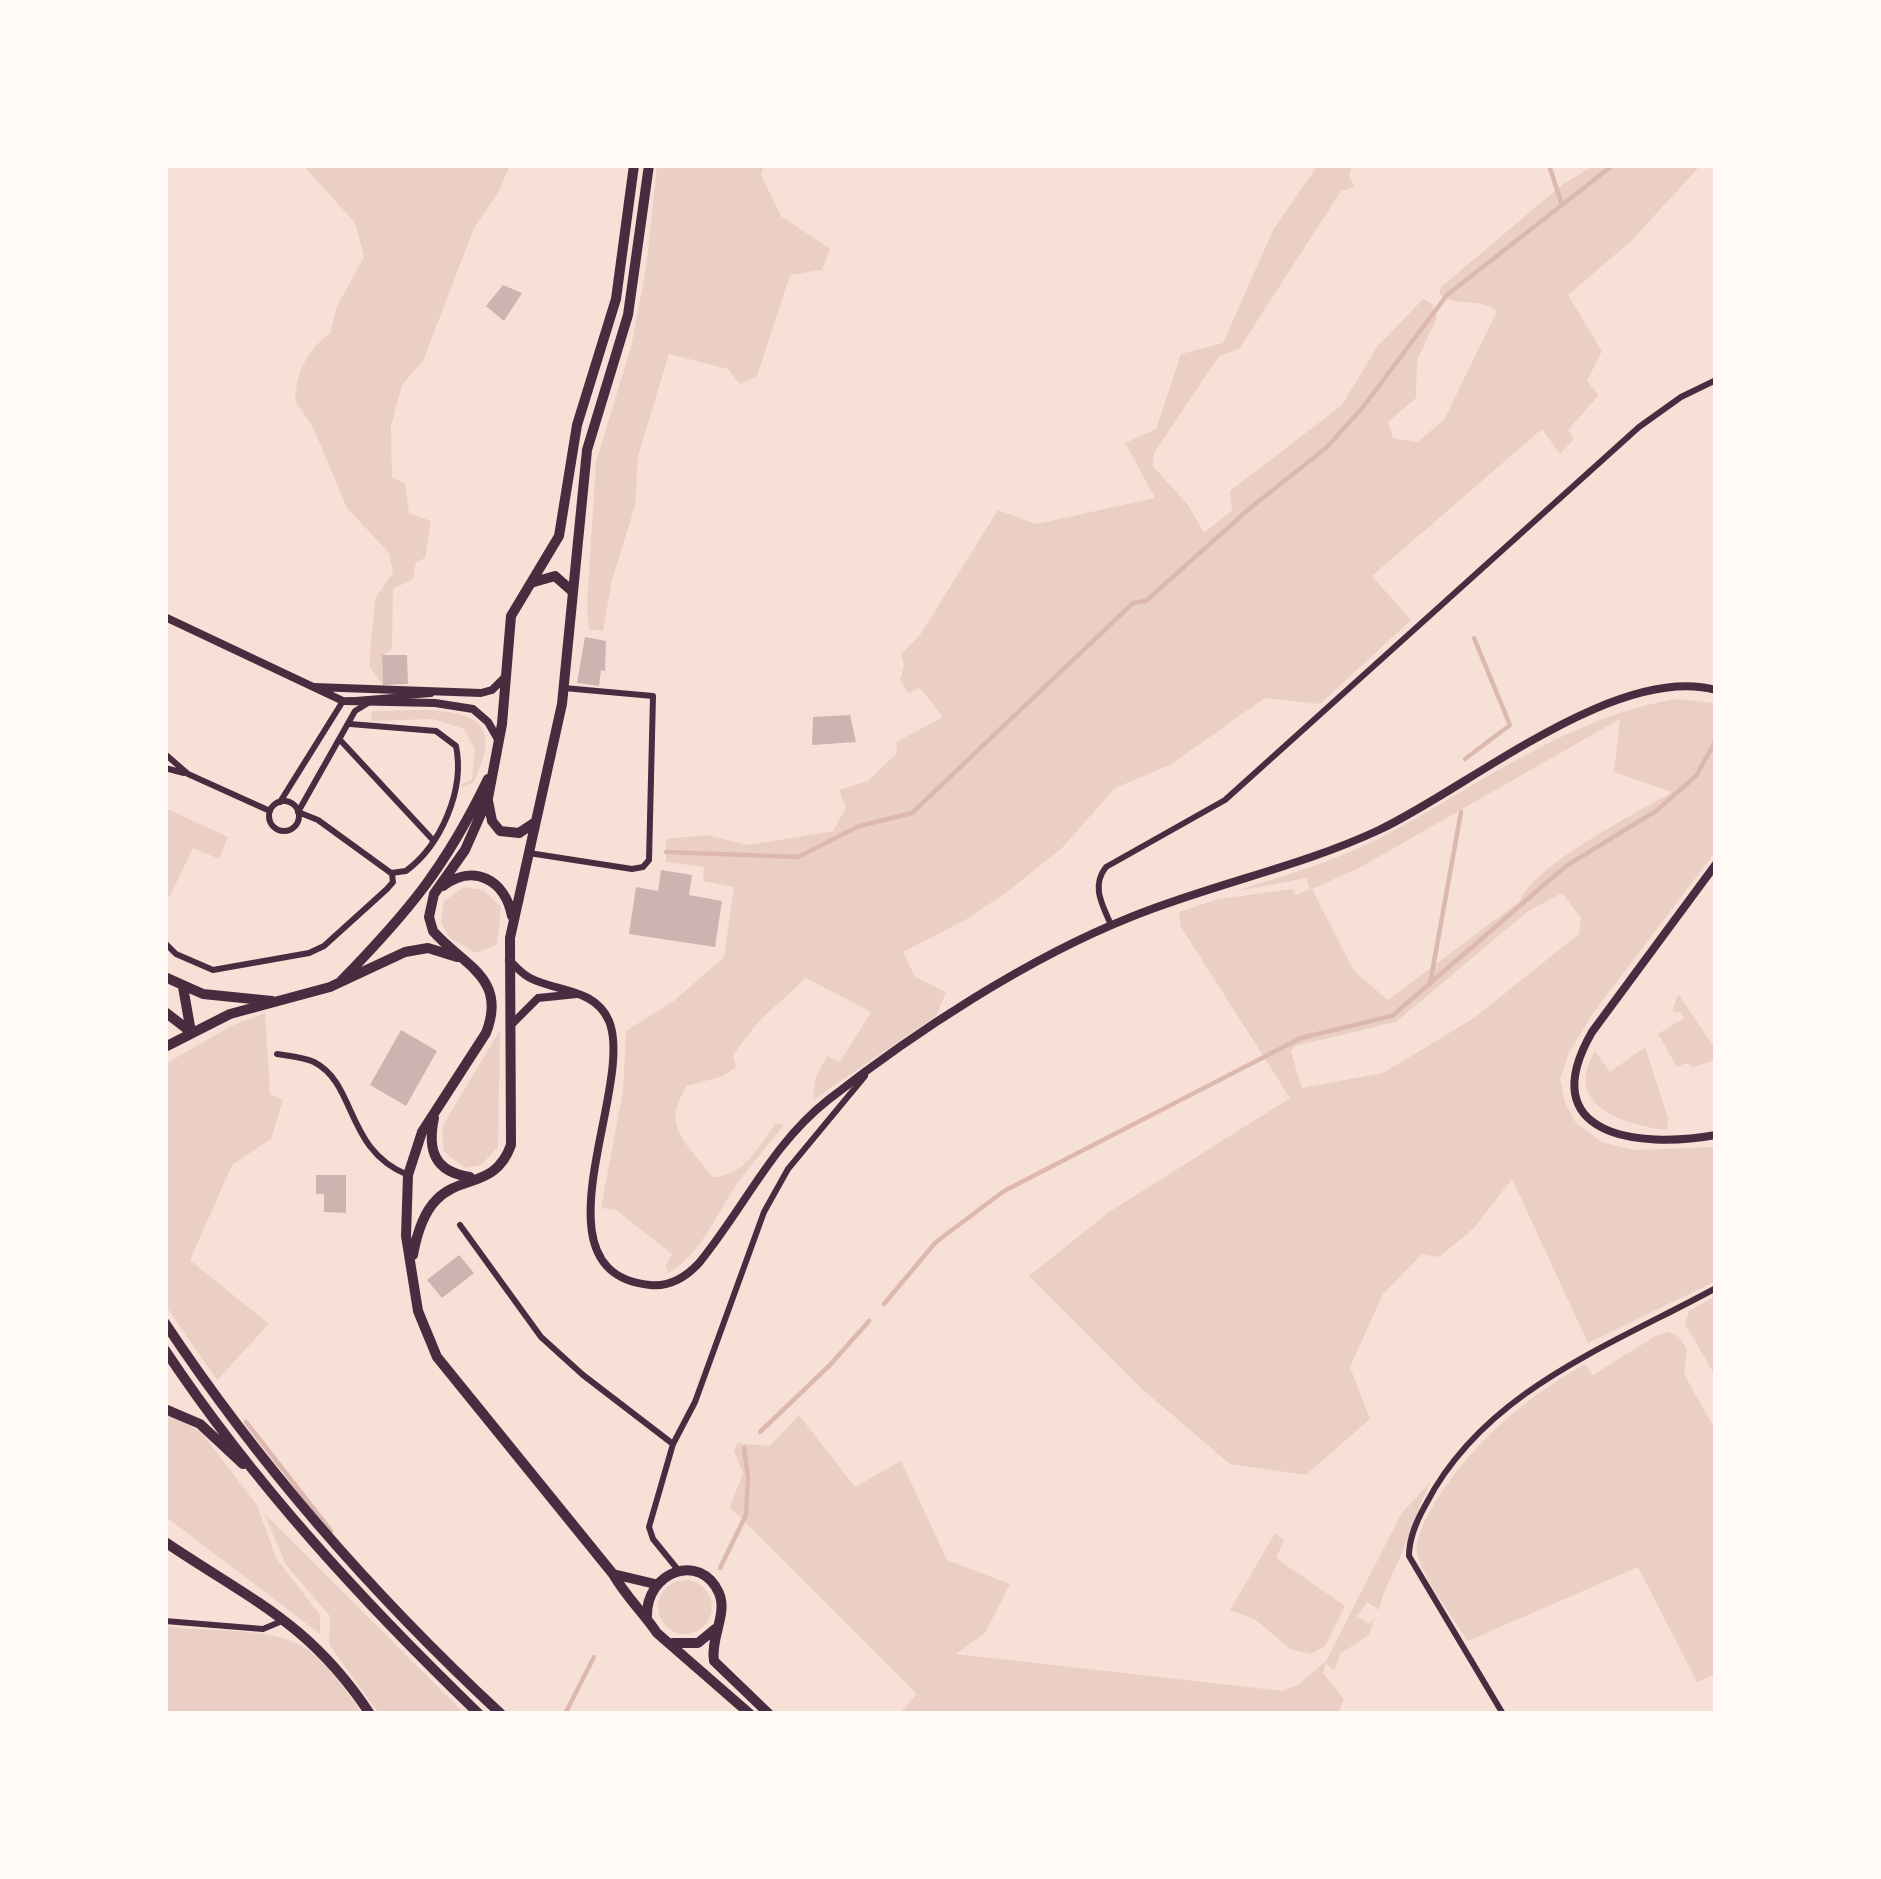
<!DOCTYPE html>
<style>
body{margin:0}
#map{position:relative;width:1881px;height:1879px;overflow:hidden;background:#f7e1d7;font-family:"Crimson Pro",serif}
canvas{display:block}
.frame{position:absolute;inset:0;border:168px solid #fffaf5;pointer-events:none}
</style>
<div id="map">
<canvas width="1881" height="1879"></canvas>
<div class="frame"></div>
</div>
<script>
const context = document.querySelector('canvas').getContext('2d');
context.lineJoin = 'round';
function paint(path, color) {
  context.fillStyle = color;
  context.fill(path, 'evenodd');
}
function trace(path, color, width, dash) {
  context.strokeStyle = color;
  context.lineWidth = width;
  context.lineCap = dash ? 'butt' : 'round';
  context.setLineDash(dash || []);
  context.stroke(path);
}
paint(new Path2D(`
 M303,165H510L499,191L474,228L423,361L402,385L391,426L392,478L405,483L409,513L431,521L425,558L416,562L413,579L393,589L392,649L382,656L383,685L369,666L375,599L393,572L389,553L347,508L312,425L295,401C297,369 307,351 331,332L336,308L364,257L355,223Z
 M657,165H764L761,175L781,216L830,249L822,270L790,275L757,376L740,384L728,369L669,354L638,456L635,506L612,580L603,631L589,629L587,605L596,462L631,347L646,269Z
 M1318,165H1352L1349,176L1355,187L1341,191L1239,349L1219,356L1154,453L1153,466L1188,505L1204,533L1232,510L1230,491L1342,405L1377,347L1423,299L1432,304L1437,318L1417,360L1416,398L1388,422L1393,438L1417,442L1444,420L1497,311C1475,296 1460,308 1440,295V288L1563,184L1595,165H1701L1631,241L1568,295L1602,351L1587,381L1599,395L1568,430L1574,439L1560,454L1542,429L1372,576L1411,620L1320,704L1265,698L1170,765L1115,788L1062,848L1007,892L967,919L903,952L915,977L946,992L936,1016L813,1100L815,1079L827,1056L840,1062L871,1012L806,978L758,1022L733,1055L736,1067L723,1076L687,1086C659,1129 689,1143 712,1177C744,1177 758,1147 775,1124H785C769,1144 752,1163 737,1184C716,1214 702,1254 668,1273L666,1265L672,1254L616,1210L601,1208L623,1091L626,1031L675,1000L724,957L734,887L703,881L704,867L666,862V839L707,835L748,845L833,831L846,808L839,790L868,781L897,753L896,742L943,717L920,688L908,693L900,680L904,666L901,654L920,635L998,510L1036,524L1155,498L1125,443L1156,429L1181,354L1223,343L1273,230Z
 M1677,699L1716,703V851L1593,1013L1569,1053L1560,1079L1565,1102L1576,1123L1602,1142L1633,1150L1716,1147V1281L1588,1343L1512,1179L1474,1228L1439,1257L1422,1254L1383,1294L1350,1367L1370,1419L1306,1475L1230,1464L1143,1390L1029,1276L1109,1212L1290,1098L1181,927L1179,912L1218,899L1293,889L1296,895L1310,889L1306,878L1233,892C1282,876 1334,862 1380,838C1476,788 1568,716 1677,699ZM1620,719L1614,772L1672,792C1635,814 1535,864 1520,901L1388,1000L1354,971L1312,889L1357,869ZM1562,893L1581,918L1579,934L1474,1018L1383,1073L1302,1088L1291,1052L1295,1046L1396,1022L1527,912Z
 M372,711C399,712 479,701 485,736C488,751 479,768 474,782L462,788V784L472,780L475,749L464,729L433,719L371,721Z
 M165,808L228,837L219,859L193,848L170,896L165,894Z
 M464,887L483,890L501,907L497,945L476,953L450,938L441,923L444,901Z
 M1678,994L1716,1050L1715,1060L1693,1067L1686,1063L1677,1067L1658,1034L1684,1018L1680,1012H1672Z
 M265,1013L270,1094L283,1100L271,1139L232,1165L190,1260L269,1324L217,1380L165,1305V1064L231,1026Z
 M500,1030L498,1147L481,1165L465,1168L444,1152L442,1127Z
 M1645,1047L1668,1118L1667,1130C1625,1125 1562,1107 1595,1051L1610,1072Z
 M1716,1296V1377L1685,1324L1689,1311Z
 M1668,1332L1679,1337L1687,1349L1684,1374L1716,1431V1674L1697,1682L1638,1567L1468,1641C1455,1621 1420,1574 1417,1552C1415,1535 1428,1515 1436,1501C1473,1442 1525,1398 1585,1364L1593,1375L1657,1335Z
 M165,1413L201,1432L257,1505L276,1558L320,1615V1634L165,1516Z
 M799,1415L855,1487L901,1461L947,1560L1010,1584L985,1633L956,1654L1283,1691L1298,1685L1326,1661L1401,1514L1431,1481C1419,1506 1411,1530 1401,1555C1393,1575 1384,1587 1379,1610L1367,1602L1357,1616L1369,1624L1374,1618L1369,1635L1340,1654L1334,1671L1326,1663L1323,1673L1344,1699L1338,1714H899L917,1694L730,1507L743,1473L734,1451L737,1443L770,1446Z
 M264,1513L465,1714H379L329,1644L330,1616L286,1565Z
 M1275,1533L1284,1541L1276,1558L1345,1606L1325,1646L1311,1654L1290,1649L1256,1620L1230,1610Z
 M658 1607a27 27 0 1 1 54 0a27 27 0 1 1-54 0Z
 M165,1625C183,1630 204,1629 223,1630C306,1635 315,1647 363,1714H165Z`), '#ebcfc5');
trace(new Path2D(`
 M1549,165L1562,205
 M1465,759L1510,725L1474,638
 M666,852L798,857L859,826L912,813L1133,603L1146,601L1249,509L1327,447L1364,406L1447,295L1613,165
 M1430,984L1461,812
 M884,1304L936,1242L1004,1191L1301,1038L1392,1016L1566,866L1656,811L1696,776L1716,740
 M246,1422L331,1531
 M760,1432L830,1365L869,1321
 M720,1568L746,1515L748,1477L744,1448
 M565,1714L594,1657`), '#dcb8b0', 4.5);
paint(new Path2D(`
 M503,285L522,293L504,321L486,306Z
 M585,637L606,641L605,671L601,670L599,686L577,683Z
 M382,655H407L408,684L383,685Z
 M850,715L856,742L812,745L813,717Z
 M661,870L692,875L689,895L722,901L715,947L629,934L636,887L658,891Z
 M401,1030L437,1051L406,1106L370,1085Z
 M316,1175H346V1213L324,1212V1194H316Z
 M459,1255L474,1273L442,1298L427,1280Z`), '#ccb4b1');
trace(new Path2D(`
 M350,724L436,731L456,746C465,790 441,845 406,871L391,873L318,820L298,812L355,711L368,703
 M341,741L432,839
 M165,754L188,774L270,811
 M165,768L184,773
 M269 816a15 15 0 1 1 30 0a15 15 0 1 1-30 0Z
 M280,802L343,701L431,694
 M529,853L632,869L643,867L649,860L653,696L564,688
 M1111,925C1102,904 1091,886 1106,867L1225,800L1639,427L1681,397L1716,380
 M165,943L176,954L213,970L309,953L324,946L387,889L393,882L392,874
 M277,1054C289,1056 303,1057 314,1062C357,1084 345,1150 408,1175
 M460,1225L541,1337L583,1375L673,1444
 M679,1571L653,1539L649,1527L673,1444L695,1402L764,1212L788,1169L865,1076
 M165,1621L263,1629L282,1621
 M1503,1714L1409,1556C1409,1537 1417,1520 1426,1504C1485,1390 1610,1346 1716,1288`), '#4a2c40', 6);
trace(new Path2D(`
 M165,617L343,701L435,703L473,709L488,722L499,741
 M314,687L481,693L492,690L504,678
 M1716,864L1592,1032C1532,1136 1638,1149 1716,1135
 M509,960C516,967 522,974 530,978C557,992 595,988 609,1021C636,1087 528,1273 650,1285C670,1287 687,1276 699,1263C744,1208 772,1144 828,1100C916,1031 1028,958 1131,917C1212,884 1300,867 1379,830C1468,788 1616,663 1716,690
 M513,1023L538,998L577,994`), '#4a2c40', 8);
trace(new Path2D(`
 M634,165L616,299L577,425L559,536L511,616L502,724L488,798L465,850L434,894L429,917L433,931C462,965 508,977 486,1033L422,1132L408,1175L406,1236L418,1311L437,1357L613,1574C626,1597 643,1612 657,1633L750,1714
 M534,582L555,576L573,592
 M488,801L492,821L500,831L519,833L534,823
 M443,886C474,863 505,880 512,916
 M341,981C409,911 445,868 488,779
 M165,1047L230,1014L330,987L405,952L428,948L457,957
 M434,1118C427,1151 435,1172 470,1177
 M413,1255C431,1154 489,1206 511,1145L510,938L562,704L587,450L628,315L649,165
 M165,1542C251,1600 310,1623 370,1714
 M613,1574L655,1584
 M647,1616C646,1572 700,1551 719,1593C728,1614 710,1638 714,1661L769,1714
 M673,1643H698L715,1629`), '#4a2c40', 10);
trace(new Path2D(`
 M165,977L203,994L272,1001
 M183,987L191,1032
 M165,1012L191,1032
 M165,1323C260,1466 375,1597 501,1714
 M165,1350C254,1484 364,1603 479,1714
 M165,1409L200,1424L243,1464`), '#4a2c40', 10);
</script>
